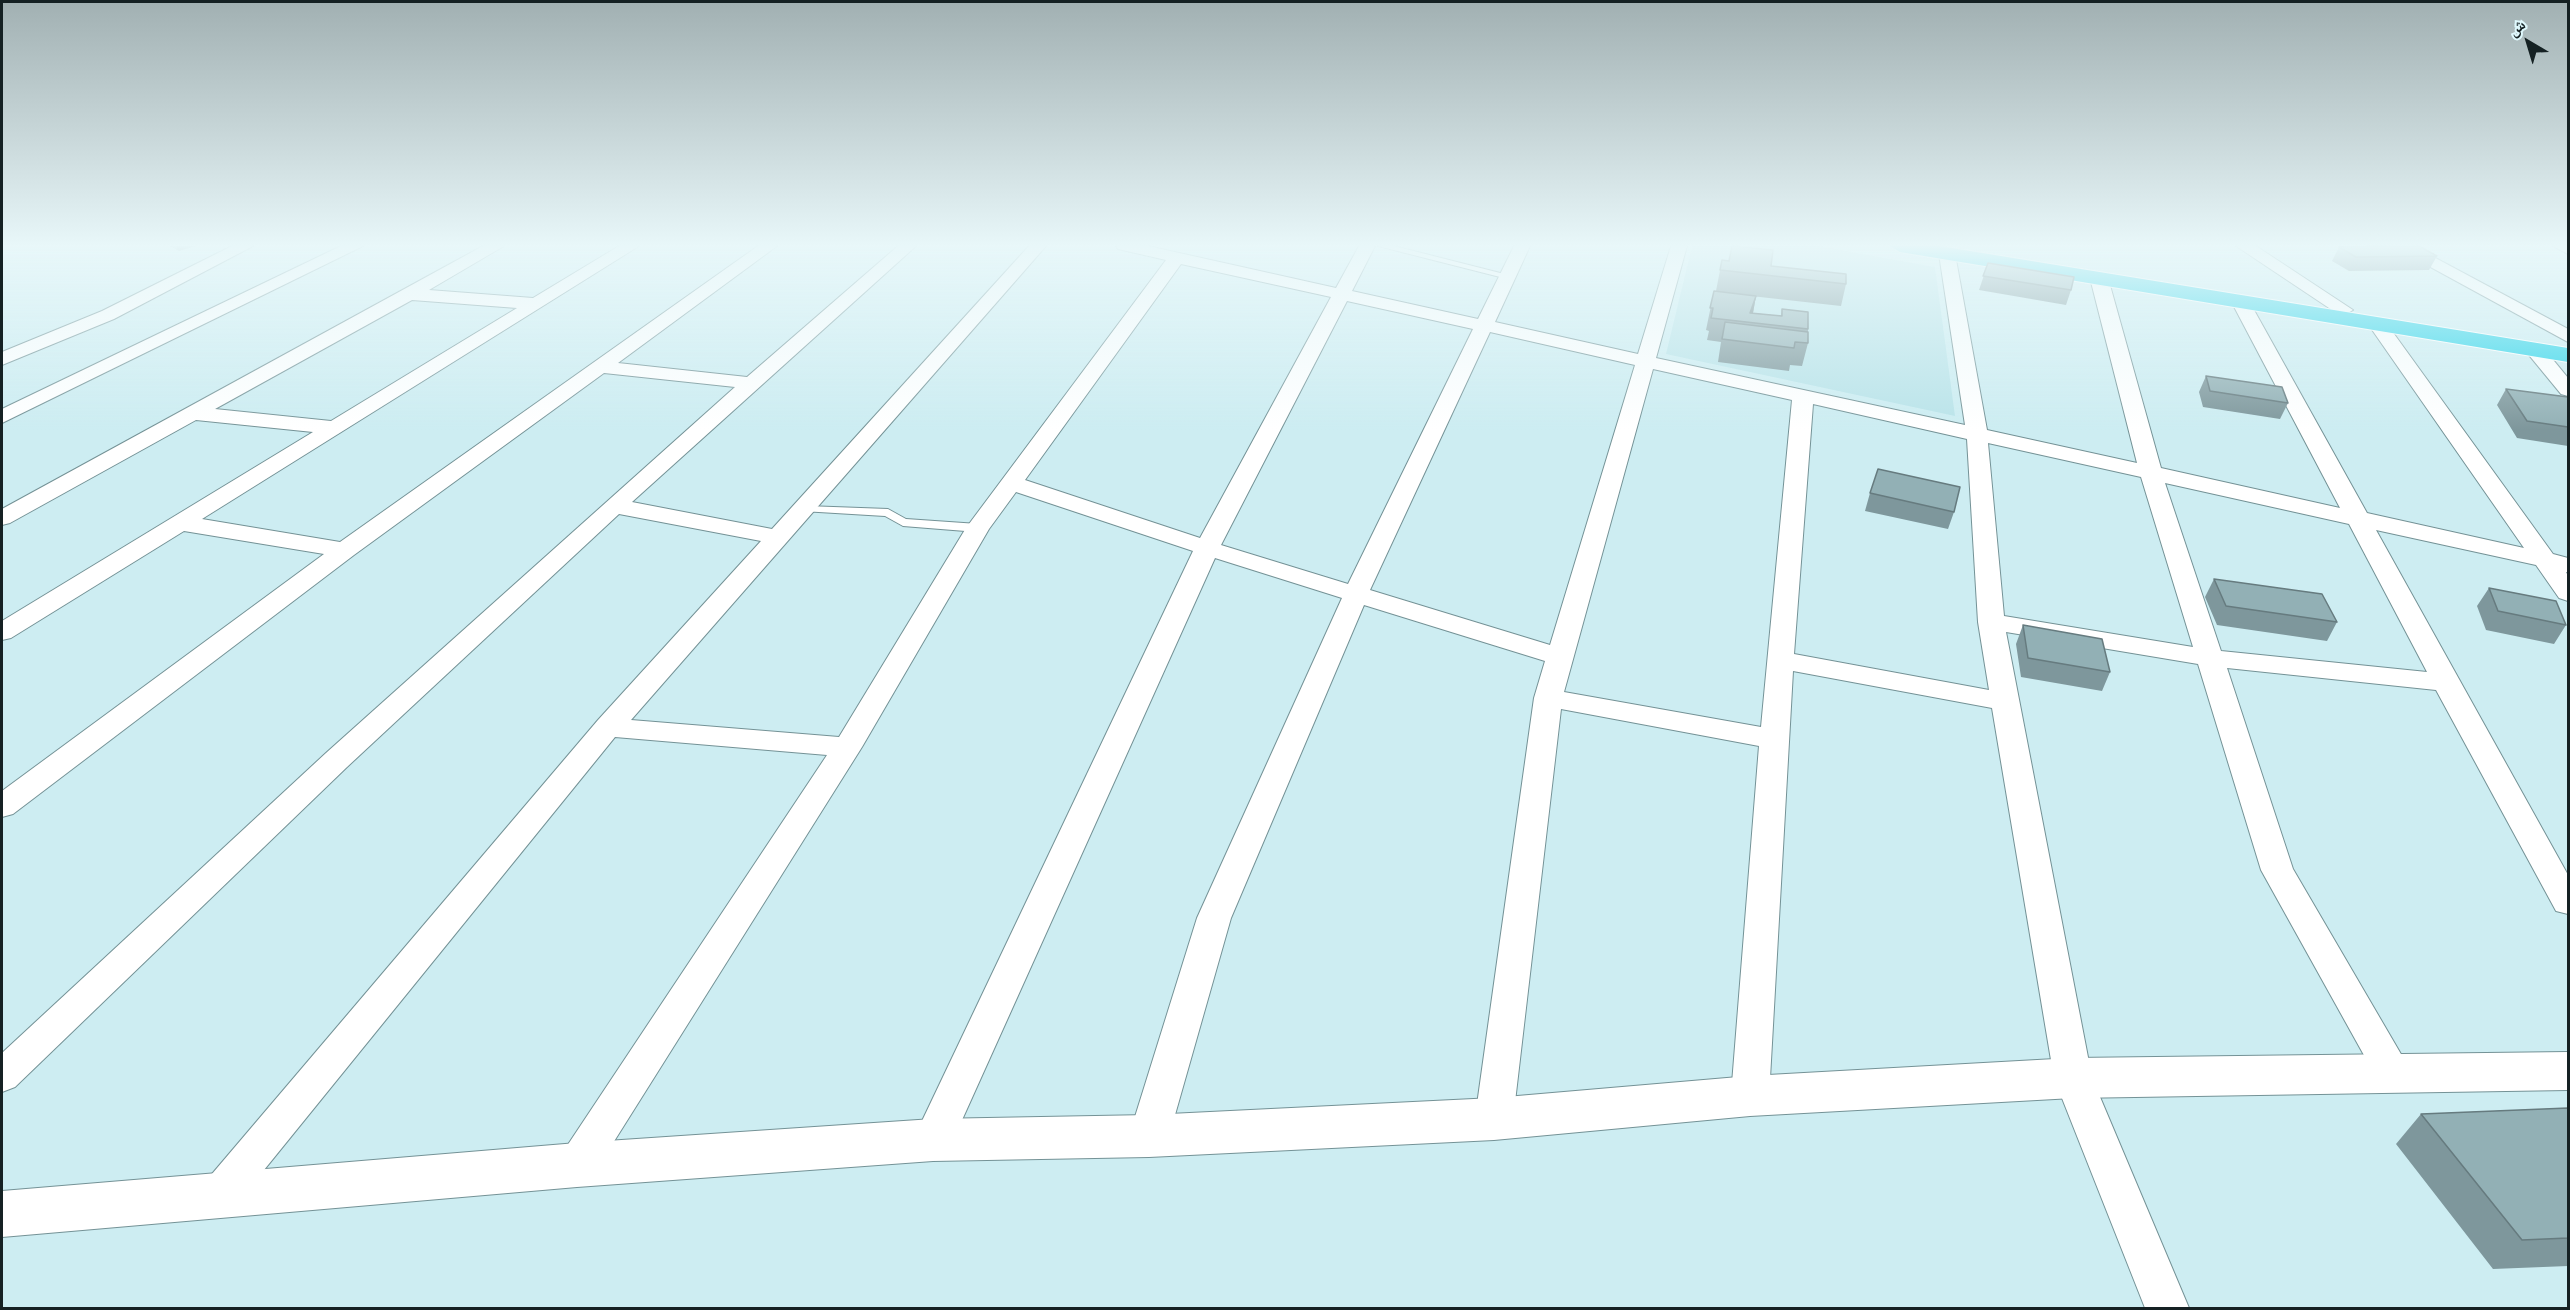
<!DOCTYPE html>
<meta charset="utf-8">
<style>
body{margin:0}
#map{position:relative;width:2570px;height:1310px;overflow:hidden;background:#cdedf2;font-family:Cabin,"Noto Naskh Arabic",sans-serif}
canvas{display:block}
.frame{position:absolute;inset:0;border:3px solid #152123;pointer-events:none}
.north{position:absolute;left:2498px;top:12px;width:60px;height:60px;-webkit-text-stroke:4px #dff9fd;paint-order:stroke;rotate:322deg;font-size:16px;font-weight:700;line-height:24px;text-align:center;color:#152123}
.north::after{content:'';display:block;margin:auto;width:21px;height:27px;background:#152123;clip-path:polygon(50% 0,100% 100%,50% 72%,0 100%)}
</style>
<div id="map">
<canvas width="2570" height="1310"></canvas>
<div class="frame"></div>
<div class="north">ش</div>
</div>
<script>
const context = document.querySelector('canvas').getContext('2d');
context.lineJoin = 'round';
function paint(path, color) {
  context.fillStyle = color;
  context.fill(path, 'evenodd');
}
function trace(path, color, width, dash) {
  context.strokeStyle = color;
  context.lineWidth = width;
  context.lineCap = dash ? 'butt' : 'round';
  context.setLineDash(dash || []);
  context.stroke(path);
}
paint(new Path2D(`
 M1692,246H1819L1935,267L1955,416L1666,354Z`), '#b9e3e9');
const lane = new Path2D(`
 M1378,246H1394L1512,276L1508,279Z
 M806,506L888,509L906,519L978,524L984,528L978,532L903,526L885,516L802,511L800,509Z`);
const street = new Path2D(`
 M232,246H253L114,319L2,365V352L102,311Z
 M341,246H363L2,423V409Z
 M483,246H504L429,290L533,298L619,246H639L202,519L340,542L758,246H777L618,363L747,377L898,246H916L632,502L772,529L1029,246H1046L631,720L839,737L966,528L1166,260L1118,249L1116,246H1148L1336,288L1359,246H1375L1352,291L1478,319L1514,246H1530L1495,322L1638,354L1671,246H1687L1656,358L1965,425L1939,254L1947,249L1955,254L1987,430L2137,463L2090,278L2099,273L2108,278L2161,468L2340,508L2231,301L2240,296L2249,301L2367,513L2524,548L2368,324L2377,318L2384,320L2553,554L2568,558V572H2566L2568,576V601L2559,598L2536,565L2376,530L2568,875V914L2556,911L2436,690L2227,668L2293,869L2412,1073L2406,1084L2393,1089L2380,1084L2261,870L2198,664L2006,632L2092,1078L2189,1308H2145L2054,1078L1992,708L1793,671L1769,1096L1764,1108L1750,1112L1736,1108L1731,1096L1759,746L1561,709L1513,1119L1508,1131L1494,1136L1480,1131L1475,1119L1534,698L1545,661L1364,605L1231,918L1169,1136L1163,1148L1149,1153L1135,1148L1129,1136L1197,918L1342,598L1215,558L953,1140L947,1152L933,1157L919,1152L913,1140L1193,551L1016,492L989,529L862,747L591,1178L577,1183L563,1178L557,1165L563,1152L827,755L615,737L234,1207L220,1213L206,1207L200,1194L206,1181L598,720L761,541L619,514L347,767L15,1087L2,1092V1053L326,753L735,387L604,373L354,555L13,814L2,817V791L324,554L184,531L11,638L2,640V621L313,432L196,420L10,523L2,525V509ZM1181,264L1331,297L1200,538L1025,480ZM412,300L517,308L331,421L215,409ZM1347,301L1473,329L1348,584L1221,545ZM1490,332L1635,365L1550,645L1370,590ZM1653,369L1792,400L1761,727L1564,692ZM1813,404L1967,439L1978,622L1989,690L1794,654ZM1988,443L2141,477L2193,647L2004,616ZM2165,483L2349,524L2427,672L2221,651Z
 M2236,246H2256L2353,310L2344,315L2338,314Z
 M2392,246H2413L2568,329V342Z
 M2553,246H2568V254Z
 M2534,343L2541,345L2568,378V396L2561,394L2524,349Z`);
const secondary = new Path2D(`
 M2568,1052V1090L2073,1098L1750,1116L1494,1140L1149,1157L933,1161L577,1187L2,1237V1191L577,1143L933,1119L1149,1115L1494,1098L1750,1076L2073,1058Z`);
const highway = new Path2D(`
 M1890,246H1939L2568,348V362L1900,252Z`);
trace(lane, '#749296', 2);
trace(street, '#749296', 2);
trace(secondary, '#749296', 2);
trace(highway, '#fff', 2);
paint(lane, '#fff');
paint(street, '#fff');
paint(secondary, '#fff');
paint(highway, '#2bd4e9');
paint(new Path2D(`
 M170,246H195L179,251Z
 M2339,247L2437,256L2429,270L2349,271L2332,261Z
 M1722,260L1771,266L1846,284L1841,306L1751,296H1756L1753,313L1781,316L1782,309L1808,329V343L1802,366L1790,365L1789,371L1718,362L1721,342L1707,340L1709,331L1706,330L1714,291H1716Z
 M1988,263L2071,290L2066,305L1979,290Z
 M2206,376L2288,403L2280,419L2203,407L2199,392Z
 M2506,389L2568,397V446L2517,438L2497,405Z
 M1870,493L1954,512L1948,529L1865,511Z
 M2214,579L2337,622L2327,641L2217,625L2205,597Z
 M2489,588L2566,625L2554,644L2486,630L2477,606Z
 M2023,625L2110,672L2102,691L2021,677L2016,644Z
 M2568,1108V1266L2493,1269L2396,1144L2421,1114Z`), '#7e979c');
paint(new Path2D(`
 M176,246H195L179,251Z
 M1756,296L1752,318L1750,313Z`), '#667b7f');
const building = new Path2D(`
 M1732,246L1773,250L1771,266L1846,274V284L1720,270L1722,260L1729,261Z
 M2419,246L2437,256L2356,257L2339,247Z
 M1988,263L2074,277L2071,290L1983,276Z
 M1714,291L1756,296L1750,313L1782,316V309L1808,312V329L1711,318L1713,308H1710Z
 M1725,322L1808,332V343L1795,342L1794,348L1722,339Z
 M2206,376L2282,387L2288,403L2210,391Z
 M2506,389L2568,397V427L2527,421Z
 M1878,469L1960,487L1954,512L1870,493Z
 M2214,579L2322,594L2337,622L2226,606Z
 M2489,588L2556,601L2566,625L2498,611Z
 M2023,625L2102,639L2110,672L2028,658Z
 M2568,1108V1238L2522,1240L2421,1114Z`);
paint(building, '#92b0b5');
trace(building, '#667b7f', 1.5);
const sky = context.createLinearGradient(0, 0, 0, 430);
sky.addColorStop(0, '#a1b0b2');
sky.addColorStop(0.57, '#e8f7f9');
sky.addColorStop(1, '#e8f7f900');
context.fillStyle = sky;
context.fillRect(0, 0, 2570, 430);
</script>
